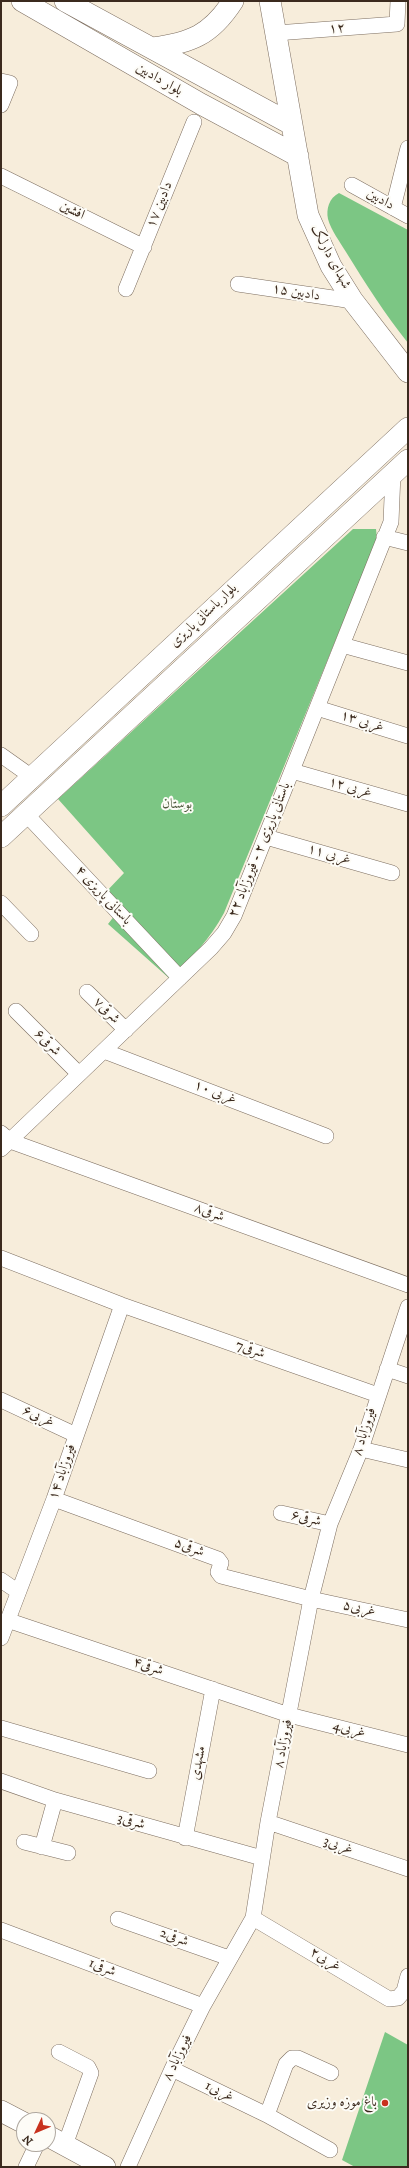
<!DOCTYPE html>
<meta charset="utf-8">
<style>
body{margin:0}
#map{position:relative;width:409px;height:2168px;overflow:hidden;background:#f7eddb;font-family:"IM FELL DW Pica",serif}
canvas{display:block}
.frame{position:absolute;inset:0;border:2px solid #3b2a1e;pointer-events:none}
.north{position:absolute;left:16px;top:2112px;width:40px;height:40px;box-sizing:border-box;background:#fdfcf7;border:1px solid #afa8a0;border-radius:50%;rotate:226deg;font-size:11px;font-weight:700;line-height:16px;text-align:center;color:#3b2a1e}
.north::after{content:'';display:block;margin:auto;width:14px;height:18px;background:#c8321e;clip-path:polygon(50% 0,100% 100%,50% 72%,0 100%)}
</style>
<div id="map">
<canvas width="409" height="2168"></canvas>
<div class="frame"></div>
<div class="north">N</div>
</div>
<script>
const context = document.querySelector('canvas').getContext('2d');
context.lineJoin = 'round';
function paint(path, color) {
  context.fillStyle = color;
  context.fill(path, 'evenodd');
}
function trace(path, color, width, dash) {
  context.strokeStyle = color;
  context.lineWidth = width;
  context.lineCap = dash ? 'butt' : 'round';
  context.setLineDash(dash || []);
  context.stroke(path);
}
function write(font, color, halo, rows, align = 'center') {
  context.font = font + ' "IM FELL DW Pica",Amiri,serif';
  context.lineWidth = 4;
  context.setLineDash([]);
  context.textBaseline = 'middle';
  context.strokeStyle = halo;
  context.fillStyle = color;
  for (const [text, x, y, turn = 0] of rows) {
    context.save();
    context.translate(x, y);
    context.rotate((+turn || 0) * Math.PI / 180);
    context.textAlign = isNaN(turn) ? turn : align;
    if (halo) context.strokeText(text, 0, 0);
    context.fillText(text, 0, 0);
    context.restore();
  }
}
paint(new Path2D(`
 M339,193L408,230V343C385,314 365,283 346,252C340,242 331,230 328,219C326,209 329,198 339,193Z
 M353,529H376L377,539L224,913C210,939 191,959 170,979L108,924L119,910L104,894L124,873L58,799Z
 M385,2032L408,2045V2167H355L342,2160Z`), '#7cc684');
const street = new Path2D(`
 M276,33L397,24L398,1
 M1,81L10,83L1,105
 M1,176L144,247
 M352,185L408,216
 M393,208L408,148
 M238,284L353,301
 M126,289L194,122
 M384,537L408,543
 M342,645L408,663
 M317,708L408,736
 M1,755L32,777
 M292,771L408,804
 M26,814L180,978
 M266,837L392,873
 M1,903L31,934
 M87,992L126,1030
 M16,1011L79,1074
 M104,1051L326,1136
 M1,1133L10,1141L408,1285
 M1,1149L211,948L224,933L234,916L391,522L393,473
 M1,1258L122,1305L378,1395
 M387,1369L408,1376
 M1,1400L76,1435
 M361,1449L408,1460
 M54,1499L218,1559L221,1563L218,1572L221,1576L311,1599L408,1620
 M281,1513L330,1524
 M1,1580L17,1591
 M7,1620L289,1715L408,1745
 M1,1638L54,1499L122,1305
 M1,1728L149,1771
 M1,1781L55,1800L262,1858
 M268,1822L408,1869
 M185,1838L213,1689
 M24,1842L68,1853
 M42,1847L55,1800
 M253,1918L389,1999L398,1998L404,1991L408,1976
 M118,1919L229,1958
 M1,1930L203,2006
 M59,2052L88,2067L91,2073L65,2145
 M172,2069L267,2115L330,2150
 M267,2115L286,2064L292,2058H298L331,2073
 M26,2167L37,2144
 M128,2167L172,2069L203,2006L253,1918L268,1822L311,1599L330,1524L361,1449L408,1307`);
const secondary = new Path2D(`
 M22,1L201,104L298,156
 M65,1L291,124
 M270,1L308,215L331,266L353,301L408,372
 M152,48C191,43 211,35 233,1
 M1,806L408,428
 M1,837L408,460
 M1,2111L24,2123
 M48,2136L105,2167`);
trace(street, '#7d6e60', 16);
trace(secondary, '#7d6e60', 22);
trace(street, '#fff', 15);
trace(secondary, '#fff', 21);
for (const [x, y, r, color] of [
 [385,2103,4,"#c8321e"]
]) {
  const dot = new Path2D();
  dot.arc(x, y, r, 0, 2 * Math.PI);
  context.fillStyle = color;
  context.fill(dot);
  trace(dot, '#fdfcf7', 1.5);
}
write('14px', '#3b2a1e', '#fdfcf7', [
 ["۱۲",337,29,-4],
 ["بلوار دادبین",159,80,30],
 ["دادبین",380,200,29],
 ["دادبین ۱۷",160,205,-68],
 ["افشین",72,211,26],
 ["شهدای دارلک",330,257,62],
 ["دادبین ۱۵",296,293,9],
 ["بلوار باستانی پاریزی",204,616,-43],
 ["غربی ۱۳",362,722,17],
 ["غربی ۱۲",350,788,16],
 ["باستانی پاریزی ۲ - فیروزآباد ۲۲",260,850,-68],
 ["غربی ۱۱",329,855,16],
 ["باستانی پاریزی ۴",103,896,47],
 ["شرقی۷",106,1011,44],
 ["شرقی۶",47,1043,45],
 ["غربی ۱۰",215,1093,21],
 ["شرقی۸",209,1213,20],
 ["شرقی7",250,1350,19],
 ["غربی۶",38,1417,25],
 ["فیروزآباد ۸",365,1432,-72],
 ["فیروزآباد ۱۴",63,1472,-71],
 ["شرقی۶",306,1519,13],
 ["شرقی۵",189,1548,20],
 ["غربی۵",359,1609,12],
 ["شرقی۴",148,1667,18],
 ["غربی4",349,1730,14],
 ["فیروزآباد ۸",284,1744,-79],
 ["مشهدی",199,1763,-80],
 ["شرقی3",131,1822,16],
 ["غربی3",338,1846,19],
 ["شرقی2",174,1938,20],
 ["غربی۲",325,1960,31],
 ["شرقی1",102,1968,21],
 ["فیروزآباد ۸",178,2058,-64],
 ["غربی1",219,2092,26]
]);
write('14px', '#4e593d', '#fdfcf7', [
 ["بوستان",177,805]
]);
write('14px', '#3b2a1e', '#fdfcf7', [
 ["باغ موزه وزیری",377,2103]
], 'right');
</script>
